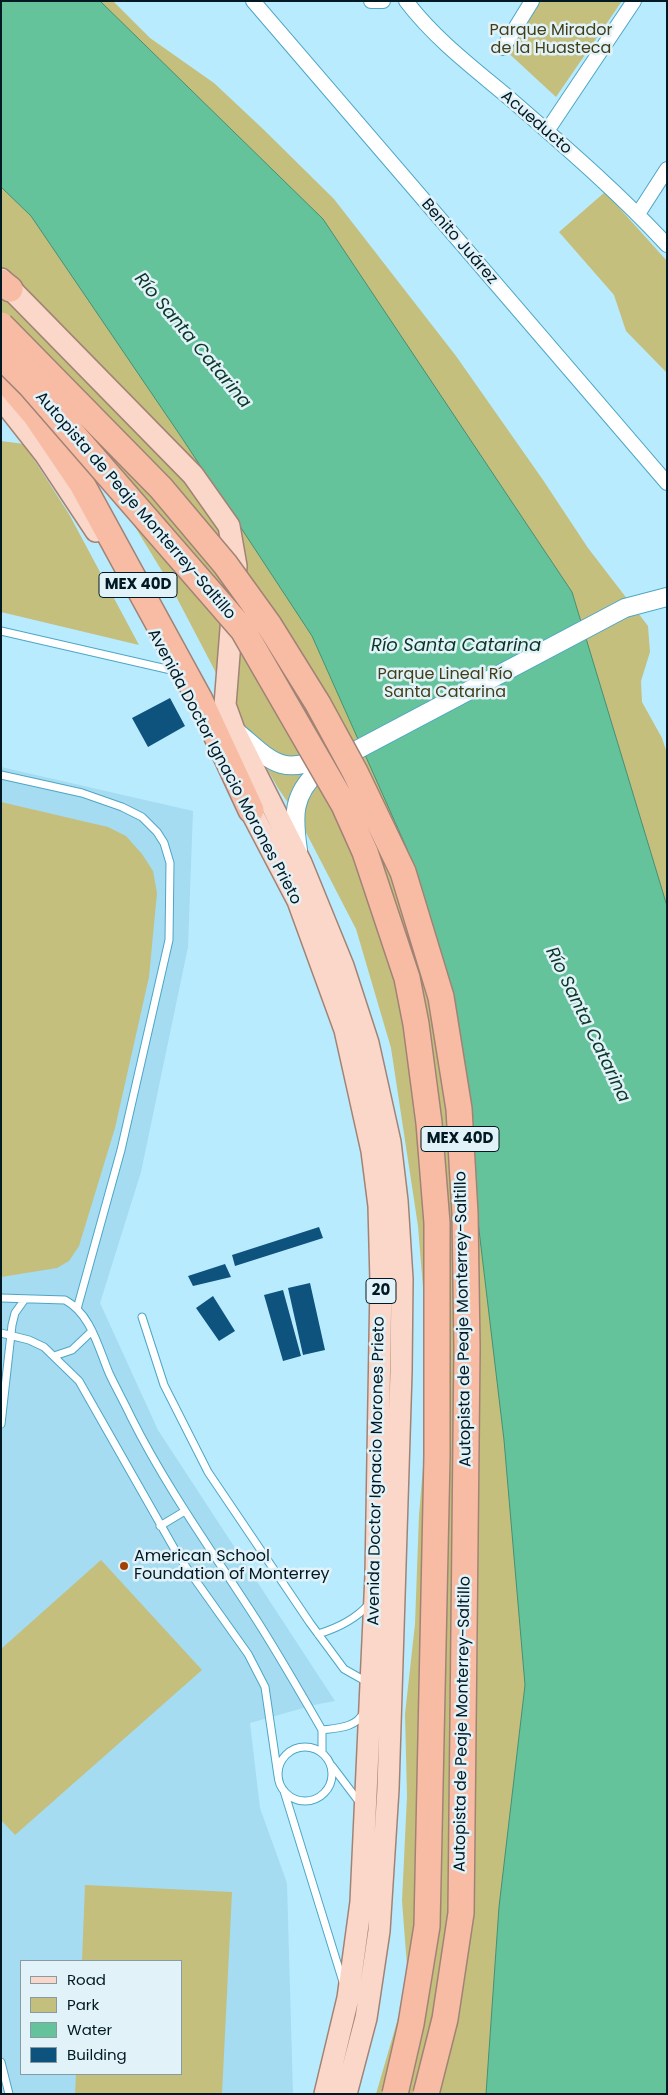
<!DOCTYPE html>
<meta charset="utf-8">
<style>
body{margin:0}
#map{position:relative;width:668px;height:2095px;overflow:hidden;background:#b9ebfe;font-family:Poppins,sans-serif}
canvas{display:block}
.frame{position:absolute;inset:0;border:2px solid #001923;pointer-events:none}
.legend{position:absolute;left:20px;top:1960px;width:162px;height:115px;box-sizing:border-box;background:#e2f2f9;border:1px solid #889ba3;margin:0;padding:6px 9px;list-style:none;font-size:15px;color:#001923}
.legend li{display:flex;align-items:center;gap:10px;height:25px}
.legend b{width:25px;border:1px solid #889ba3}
</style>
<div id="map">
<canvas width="668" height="2095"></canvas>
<div class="frame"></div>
<ul class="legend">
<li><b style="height:6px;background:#fad7c8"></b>Road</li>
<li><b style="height:14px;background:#c4bf7c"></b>Park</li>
<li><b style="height:14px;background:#64c39a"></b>Water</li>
<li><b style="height:14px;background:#0e527e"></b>Building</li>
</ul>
</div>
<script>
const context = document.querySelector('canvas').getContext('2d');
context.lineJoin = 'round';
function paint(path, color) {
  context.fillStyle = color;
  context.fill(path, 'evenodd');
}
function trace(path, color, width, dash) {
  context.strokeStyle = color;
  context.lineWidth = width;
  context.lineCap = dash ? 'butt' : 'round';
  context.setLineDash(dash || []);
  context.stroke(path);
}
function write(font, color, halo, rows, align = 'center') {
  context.font = font + ' Poppins,sans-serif';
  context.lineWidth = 5;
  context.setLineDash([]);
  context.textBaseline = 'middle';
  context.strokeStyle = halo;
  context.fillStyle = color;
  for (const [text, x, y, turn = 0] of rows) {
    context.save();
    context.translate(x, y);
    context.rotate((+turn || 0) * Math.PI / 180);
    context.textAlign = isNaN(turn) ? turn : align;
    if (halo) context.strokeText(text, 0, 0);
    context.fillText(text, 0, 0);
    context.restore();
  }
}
paint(new Path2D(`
 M1,767L193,811L188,947L141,1172L100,1303L158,1430L335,1701L314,1705L250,1723L260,1808L287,1883L293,2094H1ZM21,1961H181V2074H21Z`), '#a5dcf1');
paint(new Path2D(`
 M1,1H113L150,38L214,83L263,129L334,199L456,356L543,480L588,548L648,626L650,652L641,681L642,702L662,738L667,753V2094H376L401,2008L407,1966L402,1901L407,1796L405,1714L415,1624L419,1515L425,1443L426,1325L418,1226L391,1048L356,929L299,819L278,788L258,753L168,581L98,466L1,348Z
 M532,1H622L556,97L503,48Z
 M605,192L667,261V373L626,331L614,295L559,232Z
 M1,441L24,444L69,514L139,645L1,612Z
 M1,802L108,827L126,836L142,854L153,871L157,893L149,977L115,1128L79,1246L69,1261L57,1268L1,1277Z
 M101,1560L202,1670L15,1835L1,1820V1649Z
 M85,1885L232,1892L222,2094H75L76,2074H181V1961H82Z`), '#c4bf7c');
const water = new Path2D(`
 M1,1H100L323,219L572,592L667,906V2094H486L499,1907L525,1685L504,1440L459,1062L407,849L312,636L182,438L31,216L1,187Z`);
paint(water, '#64c39a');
trace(water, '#469076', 1);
paint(new Path2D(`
 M170,698L185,726L148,747L132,718Z
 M319,1227L323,1238L235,1266L232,1255Z
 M225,1264L231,1277L193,1286L188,1276Z
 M310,1283L325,1350L303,1355L288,1288Z
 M283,1290L301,1356L283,1361L264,1295Z
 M213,1296L235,1331L219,1341L196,1308Z`), '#0e527e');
const service = new Path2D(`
 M1,631L171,670
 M1,775L82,793L122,807L142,817L157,832L164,843L170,863L169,940L121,1150L77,1309
 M1,1298L65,1300C91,1314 98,1347 109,1373C116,1388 124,1402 131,1417C166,1487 212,1551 254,1616C278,1653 300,1692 322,1730C338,1728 356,1728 364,1712
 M142,1317L164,1385L208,1472L310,1623L344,1669L367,1682
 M1,1333L29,1340L44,1347L79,1381L179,1557L248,1654L265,1687L278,1776
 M54,1356L72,1350L92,1331
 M1,1424L12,1325L15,1313L25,1299
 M160,1526L185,1511
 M318,1634C338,1628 355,1620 369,1604
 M322,1730V1753
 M278 1774a27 27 0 1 1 54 0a27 27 0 1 1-54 0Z
 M332,1766L360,1803
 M284,1791L343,1982
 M1,2062L9,2094`);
const minor = new Path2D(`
 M253,1L667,483
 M371,1H383
 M406,1C435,39 472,67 508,97C563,145 618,192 667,245
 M503,48L532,1
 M547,131L634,1
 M638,214L667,169`);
const tertiary = new Path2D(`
 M237,732C270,760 282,778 327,755
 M298,850C293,816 292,795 319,770L625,608L667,597`);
const primary = new Path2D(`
 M1,279L193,475L229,526L236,566L225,705L234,730L301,863L343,966L368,1043L390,1142L397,1201L402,1279L401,1372L388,1789L379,1931L366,2018L346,2094
 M1,398L45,454L96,531
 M243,796L298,901L345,1030L372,1151L379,1206L381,1282L376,1575L361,1902L348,1998L325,2094`);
const motorway = new Path2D(`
 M1,282L10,289
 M1,375L36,416L82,484L200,700L251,810`);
trace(service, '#4da6c5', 9);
trace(minor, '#4da6c5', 16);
trace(tertiary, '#4da6c5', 20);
trace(primary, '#a18376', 24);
trace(motorway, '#a18376', 28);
trace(service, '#fff', 7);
trace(minor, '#fff', 14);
trace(tertiary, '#fff', 18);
trace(primary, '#fad7c8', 21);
trace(motorway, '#f7bca3', 25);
const motorwayBridge = new Path2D(`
 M1,325L161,488L225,564L269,625L318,704L355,772L403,872L441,997L459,1109L465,1214L467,1348L461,1913L445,2019L426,2094
 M1,356L31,386L243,630L344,805L365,852L407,978L416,1024L429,1123L437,1223V1456L427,1926L411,2024L395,2094`);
trace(motorwayBridge, '#a18376', 28, []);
trace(motorwayBridge, '#f7bca3', 25);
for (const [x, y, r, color] of [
 [124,1566,5,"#a34003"]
]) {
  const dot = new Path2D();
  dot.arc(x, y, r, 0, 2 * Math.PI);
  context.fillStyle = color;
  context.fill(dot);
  trace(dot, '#e2f2f9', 2);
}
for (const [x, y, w] of [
 [138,585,78],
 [460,1139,78],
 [381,1291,30]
]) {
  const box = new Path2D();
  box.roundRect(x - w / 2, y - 12.5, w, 25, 4);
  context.fillStyle = '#e2f2f9';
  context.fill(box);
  trace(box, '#001923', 1);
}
write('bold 15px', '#001923', null, [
 ["MEX 40D",138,585],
 ["MEX 40D",460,1139],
 ["20",381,1291]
]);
write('16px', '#413e18', '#e2f2f9', [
 ["Parque Mirador",551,31],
 ["de la Huasteca",551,49],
 ["Parque Lineal Río",445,675],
 ["Santa Catarina",445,693]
]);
write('16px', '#001923', '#e2f2f9', [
 ["Acueducto",536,123,41],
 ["Benito Juárez",459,242,49],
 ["Autopista de Peaje Monterrey-Saltillo",135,506,49],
 ["Avenida Doctor Ignacio Morones Prieto",224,767,62],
 ["Autopista de Peaje Monterrey-Saltillo",464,1319,-91],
 ["Avenida Doctor Ignacio Morones Prieto",377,1471,-89],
 ["Autopista de Peaje Monterrey-Saltillo",463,1724,-89]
]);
write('16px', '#001923', '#e2f2f9', [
 ["American School",134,1557],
 ["Foundation of Monterrey",134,1575]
], 'left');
write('italic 18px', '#0b3726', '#e2f2f9', [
 ["Río Santa Catarina",192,341,50],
 ["Río Santa Catarina",456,646],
 ["Río Santa Catarina",587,1025,64]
]);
</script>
